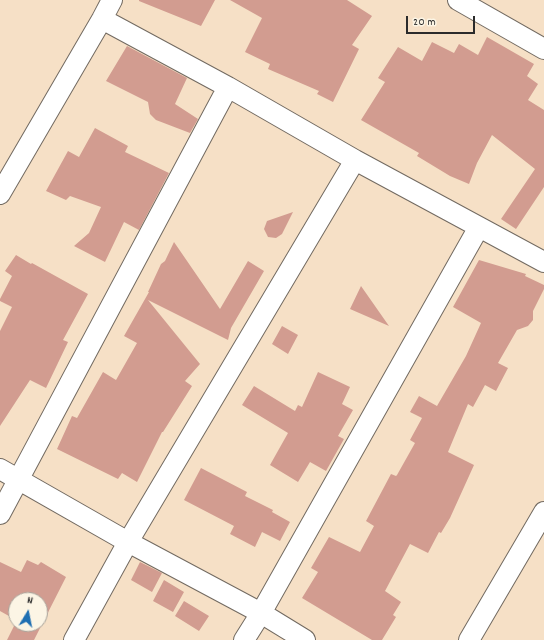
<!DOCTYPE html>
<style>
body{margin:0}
#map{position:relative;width:544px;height:640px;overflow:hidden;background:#f6e0c6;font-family:Dekko,sans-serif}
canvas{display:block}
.north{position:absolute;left:8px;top:592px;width:40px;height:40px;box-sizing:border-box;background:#fcf5e5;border:1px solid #a8a49b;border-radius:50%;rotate:10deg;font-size:11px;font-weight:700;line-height:16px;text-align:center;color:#2b2b2b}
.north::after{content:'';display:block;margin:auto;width:14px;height:18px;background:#1f6fb2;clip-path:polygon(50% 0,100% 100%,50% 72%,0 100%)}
.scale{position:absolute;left:406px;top:16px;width:69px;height:18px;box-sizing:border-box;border:2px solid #2b2b2b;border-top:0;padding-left:5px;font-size:12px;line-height:14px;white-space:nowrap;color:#2b2b2b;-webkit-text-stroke:3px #fcf5e5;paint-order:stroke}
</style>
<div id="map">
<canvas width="544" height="640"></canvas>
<div class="north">N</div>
<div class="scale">20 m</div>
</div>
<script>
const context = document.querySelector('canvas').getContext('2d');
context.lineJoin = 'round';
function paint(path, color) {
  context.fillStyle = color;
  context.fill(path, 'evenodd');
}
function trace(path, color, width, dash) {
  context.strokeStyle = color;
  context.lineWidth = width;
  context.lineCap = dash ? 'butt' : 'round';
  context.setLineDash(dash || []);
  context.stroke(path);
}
paint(new Path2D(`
 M139,0H215L201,26L139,1Z
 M230,0H347L372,16L352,45L359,49L333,102L317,94L319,91L268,69L270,64L245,52L262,18Z
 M487,37L534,64L527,76L538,84L528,100L544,110V187L516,229L501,219L535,169L492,135L477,163L469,184L450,176L417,156L419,153L361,120L385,82L378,78L398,47L422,61L432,42L454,53L459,44L478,55Z
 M127,46L187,78L175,104L198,119L190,133L156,120L150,114L148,102L106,81Z
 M95,128L128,146L125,152L169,173L139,230L124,222L105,262L74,246L89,233L101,207L70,196L66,200L46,191L68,151L79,157Z
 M293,212L282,234L276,238L268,237L264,229L267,221Z
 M174,242L220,309L248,261L264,271L231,328L228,340L148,300L200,364L185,381L192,386L163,432H162L137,482L122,473L118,479L57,449L72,416L77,418L103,372L116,380L137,343L124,336L149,292H148L161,264L165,261Z
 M16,255L31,264L32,263L88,294L63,340L68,342L46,388L30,380L0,426V331L12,307L0,301V299L12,276L5,271Z
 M479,260L526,274L525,276L544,285V289L533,311V320L528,326L517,330L498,363L508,368L496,391L485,385L473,407L468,404L448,452L474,465L450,518L441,533L439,532L428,553L410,544L385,591L401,602L393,615L396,617L382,640H372L302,598L318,572L311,568L329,537L360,552L374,526L366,521L391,474L396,476L397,475L415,443L410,440L422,418L410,412L419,396L437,406L466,356L481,323L453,307Z
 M361,286L389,326L350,309Z
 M282,326L298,335L288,354L272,344Z
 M318,372L350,387L342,404L353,410L338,436L344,439L326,471L310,462L298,482L270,465L288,433L242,405L254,386L295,411L298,405L302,407Z
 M201,468L247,492L245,496L273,510L272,512L290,522L280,541L262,532L255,547L230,534L234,526L184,500Z
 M27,560L38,565L41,562L66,577L34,640H7L16,622V624H40V600H16V620L0,611V562L21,572Z
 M140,562L162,573L152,592L131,580Z
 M164,580L184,592L173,612L153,601Z
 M184,601L209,616L199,631L175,616Z`), '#d29c90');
const street = new Path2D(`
 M458,0L544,49
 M102,19L228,87L355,160L544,262
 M0,194L102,19L112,0
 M0,469L128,542L261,613L305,640
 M0,514L228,87
 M74,640L128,542L355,160
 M244,640L261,613L479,227
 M469,640L544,512`);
trace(street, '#726a61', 22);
trace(street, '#fff', 20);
</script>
